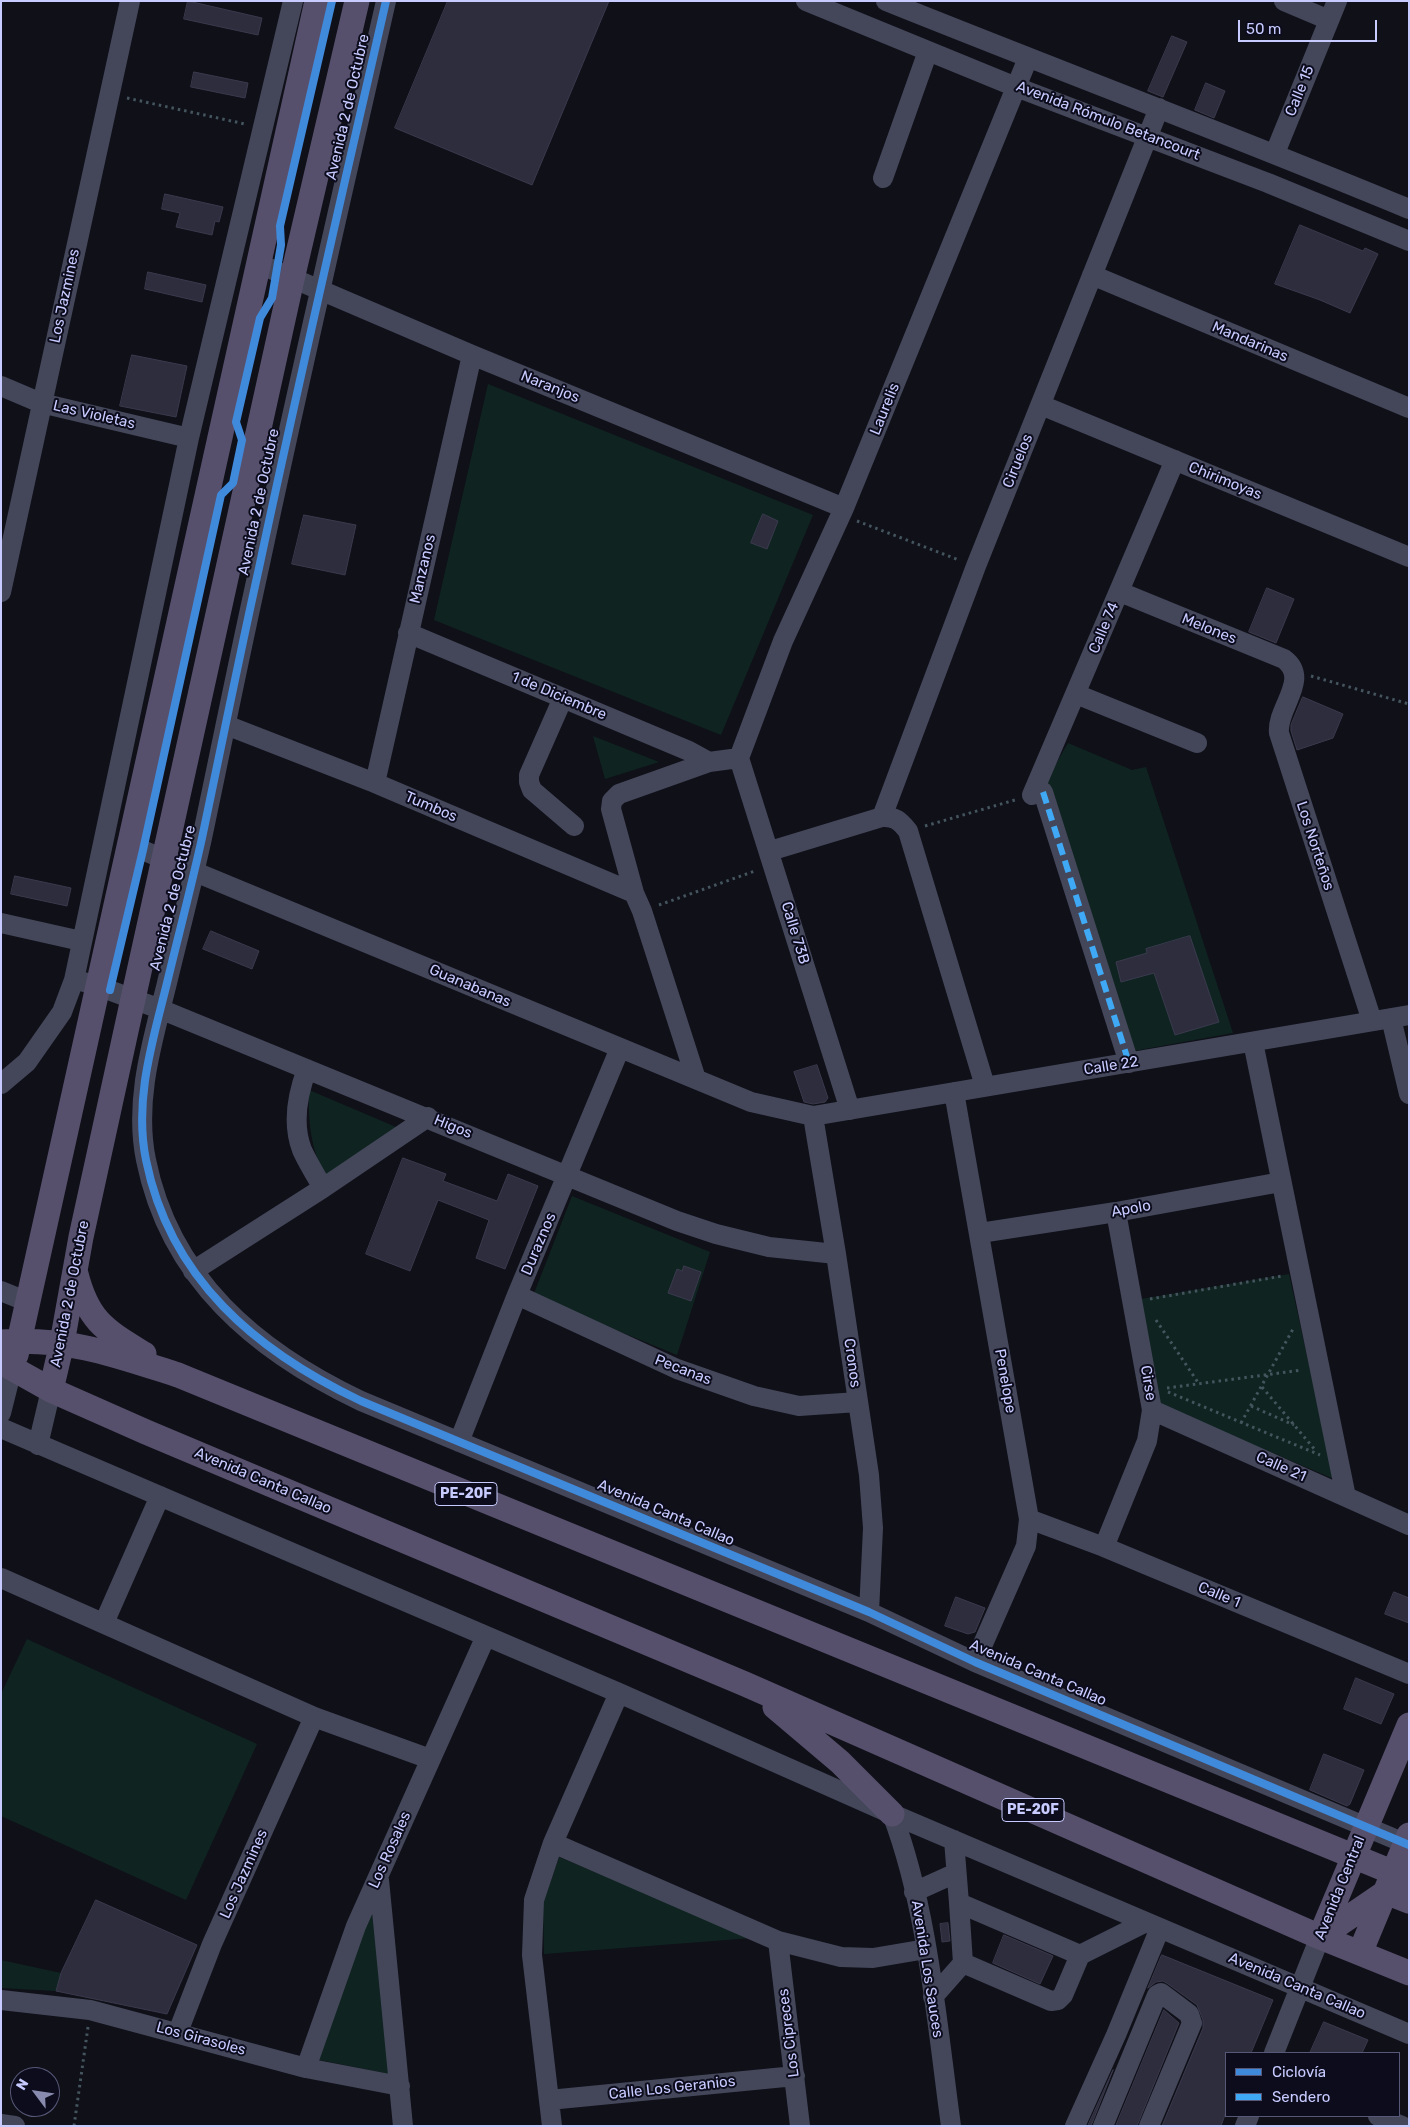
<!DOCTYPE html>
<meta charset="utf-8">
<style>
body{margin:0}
#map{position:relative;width:1410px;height:2127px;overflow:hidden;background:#101019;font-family:Rubik,sans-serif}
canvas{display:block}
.frame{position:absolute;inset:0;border:2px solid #c8cbff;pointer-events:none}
.legend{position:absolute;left:1225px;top:2052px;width:175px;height:65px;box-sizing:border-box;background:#0c0c1d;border:1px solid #575877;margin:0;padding:6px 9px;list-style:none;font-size:15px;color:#c8cbff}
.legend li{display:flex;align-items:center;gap:10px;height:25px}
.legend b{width:25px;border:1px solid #575877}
.north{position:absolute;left:10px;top:2067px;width:50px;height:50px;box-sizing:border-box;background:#0c0c1d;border:1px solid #575877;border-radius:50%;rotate:301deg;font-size:14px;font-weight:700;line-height:20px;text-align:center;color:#c8cbff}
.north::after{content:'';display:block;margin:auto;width:18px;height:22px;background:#888aae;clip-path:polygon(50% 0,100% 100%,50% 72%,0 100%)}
.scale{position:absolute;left:1238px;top:20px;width:139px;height:22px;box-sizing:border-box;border:2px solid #c8cbff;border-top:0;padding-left:6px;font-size:15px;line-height:18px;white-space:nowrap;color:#c8cbff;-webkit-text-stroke:4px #0c0c1d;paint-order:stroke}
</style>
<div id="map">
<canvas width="1410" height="2127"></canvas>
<div class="frame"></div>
<ul class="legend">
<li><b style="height:6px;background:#408adc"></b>Ciclovía</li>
<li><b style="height:6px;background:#3fa9f5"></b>Sendero</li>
</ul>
<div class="north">N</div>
<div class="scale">50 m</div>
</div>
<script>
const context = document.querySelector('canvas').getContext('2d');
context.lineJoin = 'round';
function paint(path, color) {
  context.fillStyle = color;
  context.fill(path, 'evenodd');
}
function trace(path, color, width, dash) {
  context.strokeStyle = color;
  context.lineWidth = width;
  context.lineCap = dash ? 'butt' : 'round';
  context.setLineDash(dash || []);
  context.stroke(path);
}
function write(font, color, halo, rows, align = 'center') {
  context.font = font + ' Rubik,sans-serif';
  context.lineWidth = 4;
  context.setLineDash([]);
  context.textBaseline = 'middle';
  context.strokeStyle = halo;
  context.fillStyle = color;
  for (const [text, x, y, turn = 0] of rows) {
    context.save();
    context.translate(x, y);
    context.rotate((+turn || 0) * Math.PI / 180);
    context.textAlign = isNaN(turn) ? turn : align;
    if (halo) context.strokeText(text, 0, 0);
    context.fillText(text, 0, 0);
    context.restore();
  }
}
paint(new Path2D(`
 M488,384L813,515L721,735L434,620Z
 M593,736L659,762L605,779Z
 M1068,743L1132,770L1146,767L1233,1033L1123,1053L1040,791Z
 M309,1090L396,1127L324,1176C311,1146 308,1123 309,1090Z
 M572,1196L710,1252L677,1355L533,1296Z
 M1289,1274L1334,1479L1158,1404L1141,1299Z
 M27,1639L257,1744L186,1900L1,1816V1694Z
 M559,1857L752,1938L544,1954L543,1903Z
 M373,1899L389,2074L315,2059Z
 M1,1960L61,1973L56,1991L1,1988Z`), '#0f2421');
const building = new Path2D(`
 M188,1L262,18L258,35L184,19Z
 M448,1H609L532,185L395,128Z
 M1172,36L1187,42L1163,97L1148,91Z
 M194,72L248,83L245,98L191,87Z
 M1206,83L1225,91L1214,118L1195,110Z
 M165,194L223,207L219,222L215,221L212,235L176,227L180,213L162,209Z
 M1300,225L1363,251L1365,248L1378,254L1350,313L1320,300L1275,284Z
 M148,272L206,285L202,302L145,289Z
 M132,355L187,366L176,417L120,406Z
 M763,514L778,521L767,549L751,543Z
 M304,515L356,525L345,575L292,564Z
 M1267,588L1294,599L1276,643L1249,632Z
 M1303,697L1343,714L1333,738L1297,750L1291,731V725Z
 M15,876L71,888L67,906L11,894Z
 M211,931L259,951L252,969L203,949Z
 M1190,936L1219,1022L1175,1035L1154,973L1121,982L1116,962L1147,953L1146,949Z
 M817,1065L828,1098L825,1102L813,1104L804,1102L794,1072Z
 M403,1158L446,1174L443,1181L497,1201L508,1174L538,1186L505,1269L476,1258L489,1220L438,1200L410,1271L366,1254Z
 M684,1266L701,1272L691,1301L668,1293L677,1269L682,1271Z
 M1394,1592L1409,1598V1623L1385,1614Z
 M956,1597L985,1608L975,1632L968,1634L945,1626Z
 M1356,1678L1394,1694L1381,1724L1344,1709Z
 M1324,1754L1364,1770L1350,1804L1347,1806L1310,1790Z
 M96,1900L197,1945L167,2014L56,1991L61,1973Z
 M948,1923L950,1941L942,1942L940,1924Z
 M1004,1935L1053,1956L1040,1984L993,1963Z
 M1162,1955L1273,2000L1251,2053H1226V2112L1221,2126H1162L1203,2028V2020L1197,2005L1168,1984L1163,1981L1156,1982L1148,1988Z
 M1164,2010L1179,2023L1137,2126H1116Z
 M1324,2022L1368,2040L1362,2053H1310Z
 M1113,2070L1091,2126H1088Z`);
paint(building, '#2d2d3d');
trace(building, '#3a3a4e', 1);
trace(new Path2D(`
 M127,98L245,124
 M857,521L959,560
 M1311,676L1409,704
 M925,826L1015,800
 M659,905L755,871
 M1150,1299L1282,1276
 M1156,1320L1199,1384
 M1262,1387L1316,1451
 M1167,1388L1302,1370
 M1168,1392L1320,1455
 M1251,1406L1294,1425
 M1241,1423L1293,1329
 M74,2126L88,2027`), '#44555e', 3, [2.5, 4]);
trace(new Path2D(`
 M386,1C343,190 299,379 259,568C239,658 221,748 202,838C191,888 178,937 166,987C152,1043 134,1101 146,1160C170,1279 256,1351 361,1401L869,1612L975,1662L1409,1845
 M806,1L1016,87L1268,183L1409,241
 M886,1C1060,71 1236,137 1409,209
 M1284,1L1329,20
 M1275,153L1337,1
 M883,178L928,51
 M257,263L472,355L844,508
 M1092,275L1409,408
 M1,386L41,403L189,438
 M1041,405L1409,557
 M1,592L130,1
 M1120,592L1284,659C1311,679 1276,708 1279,733L1372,1021
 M408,633L689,751L709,762
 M1076,694L1197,743
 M563,698L529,775V782L532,790L574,826
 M226,725L375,783L634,893
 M739,758L783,641L844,508L1028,58
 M739,758L850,1110
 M375,783L472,355
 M1043,792L1129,1063
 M1032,795L1175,460
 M882,817L976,566L1159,108
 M130,845L751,1102L813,1116L1409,1015
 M770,851L882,817C895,816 900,821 908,831L985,1086
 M1,923L81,941
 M84,982L98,986L160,1009L677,1221L716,1234L769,1247L836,1254
 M1391,1018L1409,1094
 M1253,1042L1346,1497
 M307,1069C298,1093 292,1124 302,1150C308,1163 316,1176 323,1188
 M696,1079L642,911L634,893L611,809L612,801L619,794L709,762L739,758
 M1,1084L27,1062L62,1012L74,980L189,438L293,1
 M954,1092L1029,1519L1026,1546L975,1662
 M813,1116L836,1254L869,1475L873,1528L869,1612
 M980,1233L1116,1212L1281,1182
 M193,1271L323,1188L428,1117
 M1,1291L28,1302
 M517,1295L677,1369L754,1396L799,1406L858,1402
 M1152,1410L1409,1525
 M1,1413L12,1369
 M1,1428L619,1693L892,1814L1409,2034
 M459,1442L517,1295L620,1048
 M38,1445L51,1390
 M1029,1519L1104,1547L1409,1674
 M1104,1547L1147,1441L1152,1410L1116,1212
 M1,1578L314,1717L430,1759
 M104,1623L160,1496
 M892,1814C928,1908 937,2025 951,2126
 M954,1840L959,1903L1080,1955L1146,1922
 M553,1843L778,1941L841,1957L873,1958L926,1949
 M379,1880L403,2126
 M914,1892L956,1873
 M778,1941L800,2126
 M963,1963L1051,2001L1058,2000L1063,1995L1080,1955
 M933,1997L963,1963L959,1903
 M1,2000L90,2010L306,2068L400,2086
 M178,2032L212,1944L314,1717
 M1274,2053L1320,1937
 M306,2068L356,1926L486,1636
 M549,2100L795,2076
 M1378,2116L1402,2126
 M1,2124L15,2126
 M552,2126L532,1955L534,1900L553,1843L619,1693
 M1075,2126L1116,2035L1160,1928
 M1103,2126L1157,1995L1161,1993L1189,2014L1192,2023L1149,2126
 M1245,2126L1249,2116`), '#44475a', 20);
trace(new Path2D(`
 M76,1274C88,1321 105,1330 144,1354
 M1,1342C68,1337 116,1355 178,1375L1409,1879
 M16,1355C119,905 213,452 317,1
 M1,1362L51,1390L146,1432L745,1684L1320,1937L1409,1973
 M51,1390L62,1343L81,1237L133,999L292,279L357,1
 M775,1707L840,1762L892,1814
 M1320,1937L1409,1725
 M1320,1937L1386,1892L1409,1901
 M1360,1953L1409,1835`), '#57506d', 25);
trace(new Path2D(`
 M1043,792L1129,1063`), '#3fa9f5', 6, [12, 6]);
trace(new Path2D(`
 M386,1C343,190 299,379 259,568C239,658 221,748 202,838C191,888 178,937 166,987C152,1043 134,1101 146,1160C170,1279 256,1351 361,1401L869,1612L975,1662L1409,1845
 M110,990L143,850L221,495L233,483L242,440L236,422L260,318L272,298L281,245L280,226L332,1`), '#408adc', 8);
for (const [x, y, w] of [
 [466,1494,62],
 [1033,1810,62]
]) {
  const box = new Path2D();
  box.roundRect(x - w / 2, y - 11.5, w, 23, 4);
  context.fillStyle = '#0c0c1d';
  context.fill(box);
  trace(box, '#c8cbff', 1);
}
write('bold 14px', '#c8cbff', null, [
 ["PE-20F",466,1494],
 ["PE-20F",1033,1810]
]);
write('15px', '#c8cbff', '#0c0c1d', [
 ["Calle 15",1300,91,-68],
 ["Avenida 2 de Octubre",348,107,-77],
 ["Avenida Rómulo Betancourt",1108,121,21],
 ["Los Jazmines",65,296,-78],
 ["Mandarinas",1250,342,23],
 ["Naranjos",550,387,22],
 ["Laurelis",885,409,-68],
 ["Las Violetas",94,415,13],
 ["Ciruelos",1018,461,-68],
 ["Chirimoyas",1225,481,22],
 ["Avenida 2 de Octubre",259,502,-78],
 ["Manzanos",423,569,-77],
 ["Calle 74",1104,628,-67],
 ["Melones",1209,629,22],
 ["1 de Diciembre",559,696,23],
 ["Tumbos",431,807,23],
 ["Los Norteños",1315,846,72],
 ["Avenida 2 de Octubre",173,898,-76],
 ["Calle 73B",795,933,73],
 ["Guanabanas",470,986,23],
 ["Calle 22",1111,1066,-9],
 ["Higos",453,1127,22],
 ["Apolo",1131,1209,-10],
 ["Duraznos",539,1244,-67],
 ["Avenida 2 de Octubre",70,1294,-79],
 ["Cronos",852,1363,82],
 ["Pecanas",683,1370,21],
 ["Penelope",1005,1381,80],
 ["Cirse",1148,1383,80],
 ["Calle 21",1281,1467,24],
 ["Avenida Canta Callao",263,1481,23],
 ["Avenida Canta Callao",666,1513,23],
 ["Calle 1",1219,1595,23],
 ["Avenida Canta Callao",1038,1673,23],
 ["Los Rosales",390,1850,-66],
 ["Los Jazmines",244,1874,-66],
 ["Avenida Central",1340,1888,-68],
 ["Avenida Los Sauces",927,1969,81],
 ["Avenida Canta Callao",1297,1986,23],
 ["Los Cipreces",789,2033,-97],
 ["Los Girasoles",201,2039,15],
 ["Calle Los Geranios",672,2088,-6]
]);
</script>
